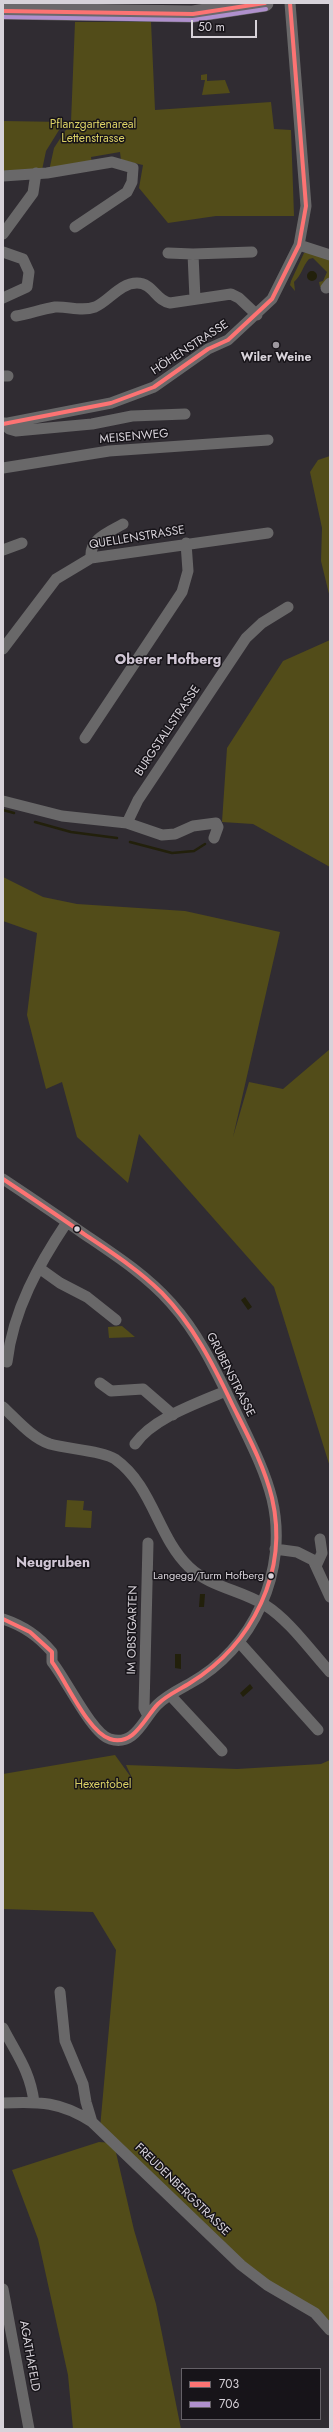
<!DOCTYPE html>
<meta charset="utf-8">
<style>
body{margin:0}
#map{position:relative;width:333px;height:2432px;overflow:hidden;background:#302c32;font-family:Jost,sans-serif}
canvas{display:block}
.frame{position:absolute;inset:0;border:4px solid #d7d2d9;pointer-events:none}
.legend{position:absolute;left:181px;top:2368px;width:140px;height:52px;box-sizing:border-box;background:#171419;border:1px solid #646066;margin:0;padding:5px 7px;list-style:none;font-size:12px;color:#d7d2d9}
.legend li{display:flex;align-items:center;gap:8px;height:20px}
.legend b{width:20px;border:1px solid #646066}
.scale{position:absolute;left:191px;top:20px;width:66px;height:18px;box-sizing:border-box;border:2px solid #d7d2d9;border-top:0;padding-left:5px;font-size:12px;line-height:14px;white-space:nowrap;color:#d7d2d9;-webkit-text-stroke:3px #171419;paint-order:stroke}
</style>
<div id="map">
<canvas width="333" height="2432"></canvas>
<div class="frame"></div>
<ul class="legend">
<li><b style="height:5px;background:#fc7373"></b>703</li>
<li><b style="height:5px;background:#af90cd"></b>706</li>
</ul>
<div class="scale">50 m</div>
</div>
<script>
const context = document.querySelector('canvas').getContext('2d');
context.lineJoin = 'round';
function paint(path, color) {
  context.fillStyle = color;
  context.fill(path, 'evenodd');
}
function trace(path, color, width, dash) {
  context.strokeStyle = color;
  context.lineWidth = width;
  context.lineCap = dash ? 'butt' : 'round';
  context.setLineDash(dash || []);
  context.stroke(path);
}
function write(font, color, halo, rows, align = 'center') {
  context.font = font + ' Jost,sans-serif';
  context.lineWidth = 3;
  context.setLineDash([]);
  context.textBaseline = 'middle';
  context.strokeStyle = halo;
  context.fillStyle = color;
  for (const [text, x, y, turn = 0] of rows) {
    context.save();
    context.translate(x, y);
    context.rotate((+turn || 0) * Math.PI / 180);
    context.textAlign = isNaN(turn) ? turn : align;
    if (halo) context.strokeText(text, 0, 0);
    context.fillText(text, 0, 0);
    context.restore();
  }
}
paint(new Path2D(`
 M75,22H151L155,110L271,102L274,129L291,130L294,216H216L168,223L139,188L143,165L121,160L120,152L91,157L92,164L49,171L54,148L71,122Z
 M207,74V81L225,80L230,93L202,95L205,80H201V75Z
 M3,121L64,122L46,151L42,170L3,171Z
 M308,252L330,259V280L324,287H320L319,282L323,281L327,272L313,258L309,259C302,267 302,275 294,282L295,291L290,285L291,281L304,253Z
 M330,456V598L321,561L322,528L310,472L318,460Z
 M330,640V867L253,824L222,822L227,748L283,661Z
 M3,877L43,897L77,904L185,911L280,932L233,1137L249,1082L283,1089L330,1049V1467L274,1287L139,1134L128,1183L77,1137L62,1082L46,1089L27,1015L37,933L3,921Z
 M122,1326L135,1337L109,1338L108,1327Z
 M67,1500L84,1501L83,1510L92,1511L91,1528L65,1527Z
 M115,1755L133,1780L126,1765L237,1769L321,1764L330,1760V2330L260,2280L114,2144L134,2230L156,2304L181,2429H73L68,2375L38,2239L12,2170L99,2142L113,2143L100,2128L116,1950L93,1912L3,1909V1774Z`), '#524c19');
paint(new Path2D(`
 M307 276a5 5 0 1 1 10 0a5 5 0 1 1-10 0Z
 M245,1297L252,1307L248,1310L241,1300Z
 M200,1594H205L204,1607H199Z
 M175,1654H181V1669L175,1668Z
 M250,1684L253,1688L243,1697L240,1693Z`), '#22200b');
trace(new Path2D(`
 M3,810L14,813
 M35,822L71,832L117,838
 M130,842L172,853L194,851L205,844`), '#22200b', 2.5);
trace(new Path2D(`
 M3,176L47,173L112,162L133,168L132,182L127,192L75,227
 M3,234L33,193L36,173
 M299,245L330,255
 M3,252L23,259L29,272L27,287L3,298
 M168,253L193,254L252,252
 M193,254L195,299
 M326,288L330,283
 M16,316C29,314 42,309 55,307C68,306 81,312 95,307C109,301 120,283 137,283C153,283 156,301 170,303L231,294L239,298L257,315
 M3,376H8
 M4,423L9,429L16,431L92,424L132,416L185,414
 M3,424L111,403L154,387L208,349L228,340L272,299L299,245L306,206L290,3
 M3,468L109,451L268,440
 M3,550L22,543
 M91,558C89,539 109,532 123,524
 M3,649L56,579L91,558L268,533
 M85,738L182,592L188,571L186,543
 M3,801L62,816L127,823L162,835L175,834L193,826L216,823L218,827L214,838
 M127,823L138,800L246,638L262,623L288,607
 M3,1179C30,1197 57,1215 84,1234C115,1255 146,1275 171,1303C199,1334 216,1371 234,1408C248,1438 264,1467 272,1499C289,1570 254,1649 189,1684C178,1690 166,1696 157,1705C143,1719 135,1747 110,1739C92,1734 66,1679 52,1662V1652C38,1636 24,1626 3,1619
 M39,1268L60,1283L87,1297L116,1320
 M7,1362C13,1310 39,1264 67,1222
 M100,1383L111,1391L143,1389L173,1415
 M3,1407C17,1420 32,1438 50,1444C67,1449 103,1451 115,1459C153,1486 157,1536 189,1567C210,1587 241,1590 265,1605C290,1621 310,1650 330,1672
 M135,1444C153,1418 198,1403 226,1391
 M148,1543L144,1708L148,1716
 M275,1549L297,1552L313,1560L330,1597
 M317,1564L322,1553L320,1539
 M239,1642L318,1730
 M170,1695L222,1751
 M60,1992L65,2041L83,2084L86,2102L92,2122
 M3,2028C17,2055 30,2071 34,2102
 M3,2103C39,2101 62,2102 92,2122L241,2265L267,2285L315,2313L330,2330
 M3,2289L29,2429`), '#696869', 11);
trace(new Path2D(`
 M3,11L193,14L265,3`), '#6b686b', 17);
trace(new Path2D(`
 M3,11L193,14L265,3
 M3,424L111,403L154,387L208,349L228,340L272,299L299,245L306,206L290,3
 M3,1179C30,1197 57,1215 84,1234C111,1252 139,1270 162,1293C193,1325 213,1364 232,1404C247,1434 264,1465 272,1498C289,1571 253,1644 190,1683C179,1690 167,1695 158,1704C145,1717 134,1747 110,1739C88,1732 66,1681 52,1662V1652L30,1632L3,1619`), '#fc7373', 4);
trace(new Path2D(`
 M3,17L193,20L266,9`), '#af90cd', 4);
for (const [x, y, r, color] of [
 [276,345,4,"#9d989f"],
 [77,1229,3.5,"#d7d2d9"],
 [271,1576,3.5,"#d7d2d9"]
]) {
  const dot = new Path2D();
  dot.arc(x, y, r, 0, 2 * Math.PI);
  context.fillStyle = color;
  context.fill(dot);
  trace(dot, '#171419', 1.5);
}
write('11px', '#d7d2d9', '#171419', [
 ["Langegg/Turm Hofberg",264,1576]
], 'right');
write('12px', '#d9cf64', '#171419', [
 ["Pflanzgartenareal",93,125],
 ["Lettenstrasse",93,139],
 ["Hexentobel",103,1785]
]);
write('12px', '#d7d2d9', '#171419', [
 ["HÖHENSTRASSE",190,348,-33],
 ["MEISENWEG",134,437,-5],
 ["QUELLENSTRASSE",137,538,-9],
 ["BURGSTALLSTRASSE",168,731,-56],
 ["GRUBENSTRASSE",230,1375,63],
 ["IM OBSTGARTEN",133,1630,-89],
 ["FREUDENBERGSTRASSE",182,2190,44],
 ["AGATHAFELD",29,2356,80]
]);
write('bold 12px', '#d7d2d9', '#171419', [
 ["Wiler Weine",276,358]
]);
write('bold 14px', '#d1c7d5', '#171419', [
 ["Oberer Hofberg",168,661],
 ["Neugruben",53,1564]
]);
</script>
